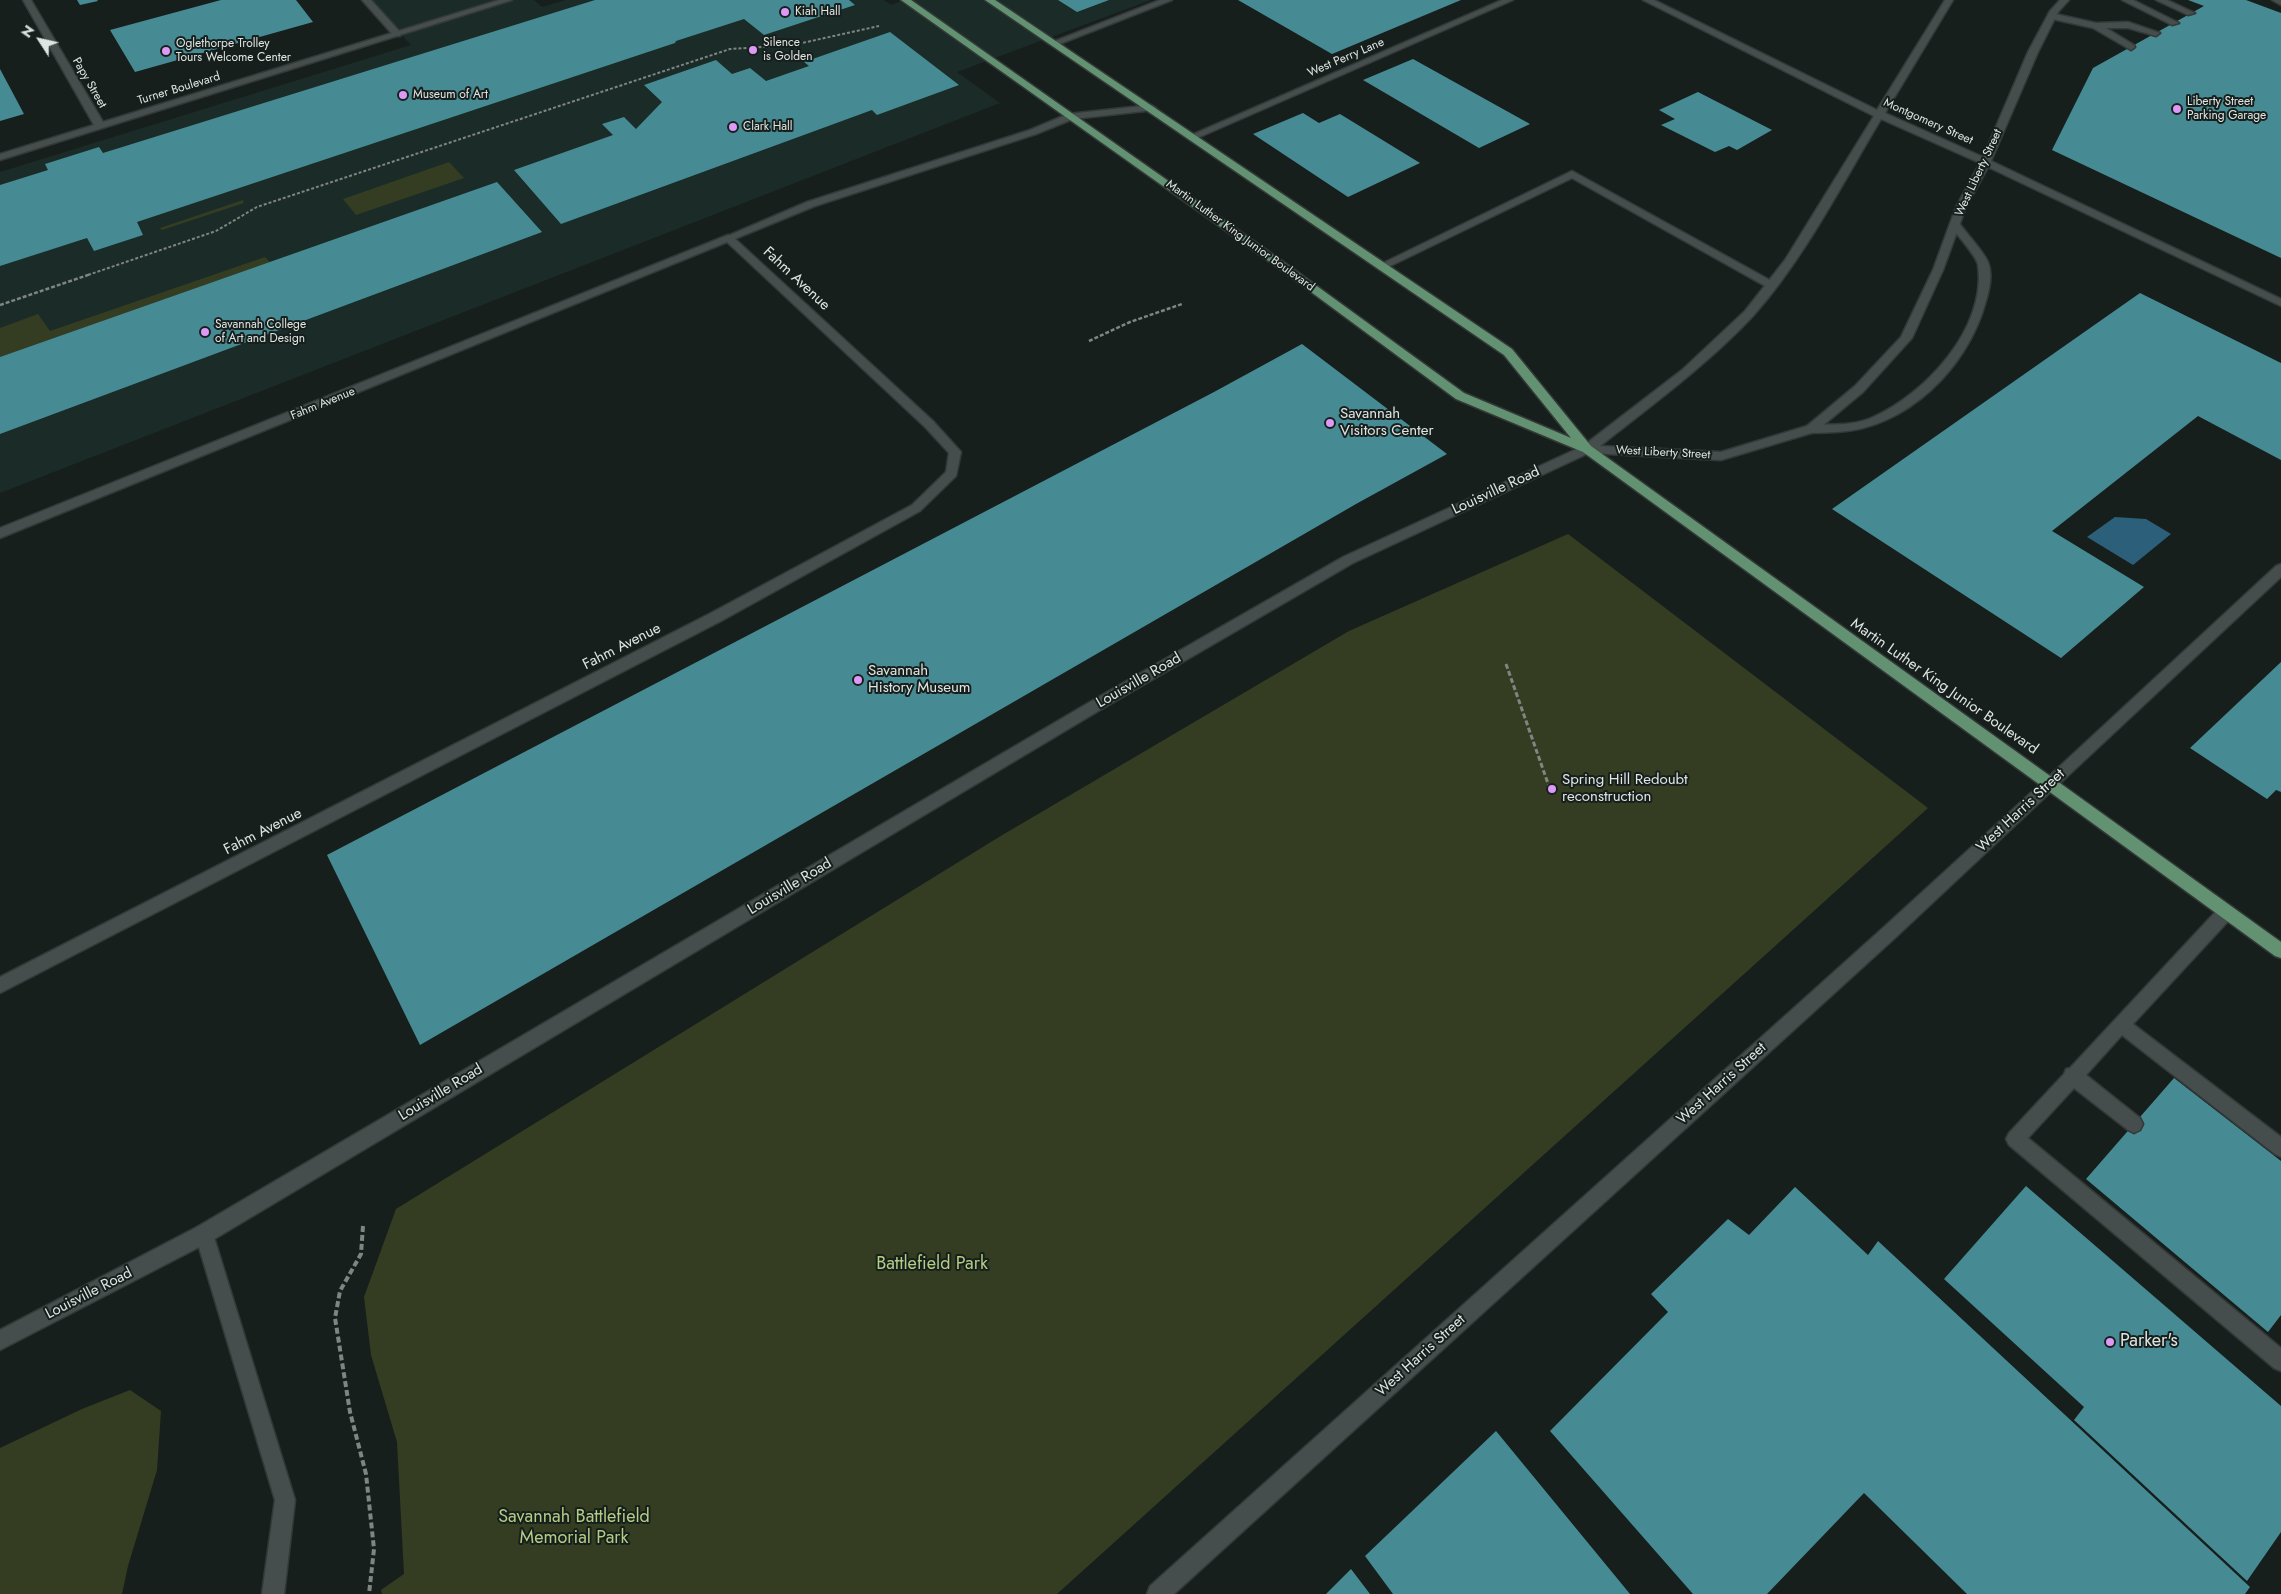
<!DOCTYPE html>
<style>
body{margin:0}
#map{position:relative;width:2281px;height:1594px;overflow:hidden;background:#171f1d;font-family:Jost,sans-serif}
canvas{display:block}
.north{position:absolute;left:15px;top:15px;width:50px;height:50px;-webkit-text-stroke:4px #171f1d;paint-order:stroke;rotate:305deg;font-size:14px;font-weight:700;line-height:20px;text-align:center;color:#dfe5e3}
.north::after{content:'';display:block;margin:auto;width:18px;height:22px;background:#dfe5e3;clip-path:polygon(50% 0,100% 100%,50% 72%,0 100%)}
</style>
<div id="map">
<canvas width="2281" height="1594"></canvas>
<div class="north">N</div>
</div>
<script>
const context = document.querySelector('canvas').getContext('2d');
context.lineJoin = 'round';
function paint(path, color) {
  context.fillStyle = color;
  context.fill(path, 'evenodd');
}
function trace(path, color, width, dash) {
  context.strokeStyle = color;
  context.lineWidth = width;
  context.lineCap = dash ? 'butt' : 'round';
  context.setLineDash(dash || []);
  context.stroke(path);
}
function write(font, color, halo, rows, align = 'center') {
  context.font = font + ' Jost,sans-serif';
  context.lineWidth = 4;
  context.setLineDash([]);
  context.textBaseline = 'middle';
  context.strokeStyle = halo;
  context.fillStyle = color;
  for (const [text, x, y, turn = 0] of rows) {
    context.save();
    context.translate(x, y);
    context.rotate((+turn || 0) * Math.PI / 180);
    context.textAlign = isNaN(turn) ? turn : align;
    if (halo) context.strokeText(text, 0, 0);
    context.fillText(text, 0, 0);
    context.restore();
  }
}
paint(new Path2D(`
 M369,0H534L542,7L566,0H884L891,5L904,0H1151L957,72L1000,103L0,493V172L411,45Z`), '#1b2b27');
paint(new Path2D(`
 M449,162L464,178L356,215L343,199Z
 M243,200L244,203L162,230L160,228Z
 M265,257L270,262L0,357V328L38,314L50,331Z
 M1568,534L1928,808L1057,1594H382L381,1590L404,1574L397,1442L371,1355L364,1297L396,1209L999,837L1349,631Z
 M130,1390L161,1411L157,1470L128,1566L122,1594H0V1448L82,1409Z`), '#343d22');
paint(new Path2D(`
 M2115,517L2146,519L2171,534L2133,565L2087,537Z`), '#2b5f7a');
paint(new Path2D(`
 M77,0H97L98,1L80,5Z
 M221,0H296L313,22L135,72L110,30Z
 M595,0H849L855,5L764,35L744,19L676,41L675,43L137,222L143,235L94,251L87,238L0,266V185L48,170L45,164L99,147L103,153Z
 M1058,0H1109L1077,12Z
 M1238,0H1461L1332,54Z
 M2188,0H2246L2281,13V258L2052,150L2093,68L2204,6Z
 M890,32L959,85L877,115L872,110L561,224L514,170L613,135L602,124L624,117L636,129L662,102L644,85L716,60L732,74L750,68L766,81L809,66L804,62Z
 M1413,59L1530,124L1479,148L1363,80Z
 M0,69L24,114L0,121Z
 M1698,92L1772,130L1737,150L1729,146L1715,152L1661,125L1675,119L1659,110Z
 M1303,113L1319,123L1340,114L1420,163L1348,197L1253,134Z
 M497,182L542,232L0,434V357Z
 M2140,293L2281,363V460L2198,416L2052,531L2144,587L2061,658L1832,509Z
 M1302,344L1447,454L1356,504L420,1045L327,855L1214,392Z
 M2281,662V792L2276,790L2267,799L2190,748Z
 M2174,1078L2281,1161V1315L2268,1332L2086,1179Z
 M2026,1186L2281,1406V1532L2247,1581L2074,1420L2084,1407L1944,1279Z
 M1795,1187L1868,1255L1878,1241L2250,1587L2245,1594H1967L1864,1493L1767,1594H1693L1550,1431L1668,1312L1651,1294L1728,1219L1749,1235Z
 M1496,1431L1630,1594H1393L1365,1556Z
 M1351,1569L1370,1594H1326Z`), '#468b94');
const lane = new Path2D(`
 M362,0H371L400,32V36H394Z
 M2122,0H2133L2179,23L2172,25Z
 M2156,0H2167L2195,13L2188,15Z
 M2051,13L2096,23L2128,22L2160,33L2156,36L2128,28H2106L2134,45L2135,47L2131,50L2093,28L2048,18V14Z
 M1572,171L1775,283L1776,285L1775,287H1767L1572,178L1386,268H1378L1377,266Z
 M1955,222L1959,223C1967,234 1983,251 1988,262C1993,274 1989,292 1985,304C1967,368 1906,429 1837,432C1827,432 1816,434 1807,432L1805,429L1807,426L1811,425C1831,424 1853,426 1871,418C1925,395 1987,328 1978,265C1976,255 1956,234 1950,225Z
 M728,235L732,236L933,421L961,452L956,476L920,511L721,621L0,993V977L711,613L912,505L946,472L949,453L925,427L727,242L0,538V528Z
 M2281,564V577L2056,787L2051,789L2046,787L2044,783L2046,779L2276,566Z
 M2226,905L2232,907L2234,912L2232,917L2133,1024L2281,1137V1157L2275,1154L2122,1035L2086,1075L2140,1118L2143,1124L2140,1130L2134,1133L2128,1130L2074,1088L2028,1138L2281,1348V1371L2274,1368L2009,1145L2006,1139L2009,1133L2064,1074L2066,1069L2070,1068L2220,907Z
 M204,1225L211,1227L213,1234L295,1500L284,1594H262L275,1500L195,1234L197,1227Z`);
const street = new Path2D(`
 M23,0H31L103,122L499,0H512L0,160V154L94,125Z
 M1160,0H1172L1057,45L1050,43Z
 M1502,0H1513L1195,139H1189L1187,137Z
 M2272,0H2281V5Z
 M1151,105L1156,108L1154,110L1073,119L1036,134L815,206L732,240H724L723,238L807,202L1030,130L1068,114Z
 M2051,777L2056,779L2058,783L2056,787L1896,937L1174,1594H1147L1150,1586L1884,927L2046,779Z`);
const secondary = new Path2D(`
 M1643,0H1654L1877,110L1945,0H1953L1885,113L1983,157L2028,52L2050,11L2060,0H2069L2058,12L2038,52L1991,161L2281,299V306L1988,167L1966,207L1943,270L1912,338L1863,392L1815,432L1721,460L1589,453L1353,563L1100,710L211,1241L0,1350V1330L197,1227L1090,702L1343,557L1583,446L1682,370L1745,311L1785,260L1874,116ZM1881,119L1980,163L1956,207L1933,270L1901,337L1855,386L1807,426L1721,452L1600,446C1652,405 1707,365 1753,316C1804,259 1842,184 1881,119Z`);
const primary = new Path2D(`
 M901,0H911L1292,268L1464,393L1571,438L1504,355L985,0H995L1512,349L1591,446L2281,942V958L2275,956L1583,452L1456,399L1284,272Z`);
trace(lane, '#343938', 3);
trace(street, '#343938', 3);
trace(secondary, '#343938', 3);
trace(primary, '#343938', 3);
trace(new Path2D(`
 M88,275L216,231L257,207L730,49L793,45L879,26`), '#7f8583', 2, [3, 2]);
trace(new Path2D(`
 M0,305L91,274
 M1089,341L1130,322L1182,304`), '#7f8583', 2.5, [4, 2]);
trace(new Path2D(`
 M1506,664L1551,792`), '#7f8583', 3, [5, 2.5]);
trace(new Path2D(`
 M363,1226L361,1254L340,1291L335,1318L350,1412L366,1474L374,1549L369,1594`), '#7f8583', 4, [6, 3]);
paint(lane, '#454e4c');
paint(street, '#454e4c');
paint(secondary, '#454e4c');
paint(primary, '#629271');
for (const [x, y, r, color] of [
 [785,12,5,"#dc99f5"],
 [753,50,5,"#dc99f5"],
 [166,51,5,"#dc99f5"],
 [403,95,5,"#dc99f5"],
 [2177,109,5,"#dc99f5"],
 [733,127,5,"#dc99f5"],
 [205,332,5,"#dc99f5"],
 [1330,423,5,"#dc99f5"],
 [858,680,5,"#dc99f5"],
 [1552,789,5,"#dc99f5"],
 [2110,1342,5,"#dc99f5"]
]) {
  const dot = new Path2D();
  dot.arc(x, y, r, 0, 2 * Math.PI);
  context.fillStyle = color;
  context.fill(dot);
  trace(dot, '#171f1d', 2);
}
write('12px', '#dfe5e3', '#171f1d', [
 ["Kiah Hall",795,12],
 ["Silence",763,43],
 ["is Golden",763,57],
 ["Oglethorpe Trolley",176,44],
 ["Tours Welcome Center",176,58],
 ["Museum of Art",413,95],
 ["Liberty Street",2187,102],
 ["Parking Garage",2187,116],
 ["Clark Hall",743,127],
 ["Savannah College",215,325],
 ["of Art and Design",215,339]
], 'left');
write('12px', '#dfe5e3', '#171f1d', [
 ["West Perry Lane",1346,58,-23],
 ["Papy Street",89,83,60],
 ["Turner Boulevard",179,89,-17],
 ["Montgomery Street",1928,122,24],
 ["West Liberty Street",1979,173,-65],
 ["Martin Luther King Junior Boulevard",1240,236,36],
 ["Fahm Avenue",323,404,-22],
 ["West Liberty Street",1663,453,3]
]);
write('15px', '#dfe5e3', '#171f1d', [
 ["Fahm Avenue",796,279,43],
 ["Louisville Road",1496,491,-25],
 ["Fahm Avenue",622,647,-27],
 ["Louisville Road",1139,681,-30],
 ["Martin Luther King Junior Boulevard",1944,687,35],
 ["West Harris Street",2021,811,-43],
 ["Fahm Avenue",263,832,-27],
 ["Louisville Road",790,887,-31],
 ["West Harris Street",1722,1084,-42],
 ["Louisville Road",441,1093,-31],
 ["Louisville Road",89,1294,-27],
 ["West Harris Street",1421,1356,-42]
]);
write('15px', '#dfe5e3', '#171f1d', [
 ["Savannah",1340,414],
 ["Visitors Center",1340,431],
 ["Savannah",868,671],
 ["History Museum",868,688],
 ["Spring Hill Redoubt",1562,780],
 ["reconstruction",1562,797]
], 'left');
write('18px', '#b4cd83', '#171f1d', [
 ["Battlefield Park",932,1265],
 ["Savannah Battlefield",574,1518],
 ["Memorial Park",574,1539]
]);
write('18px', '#dfe5e3', '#171f1d', [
 ["Parker's",2120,1342]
], 'left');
</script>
